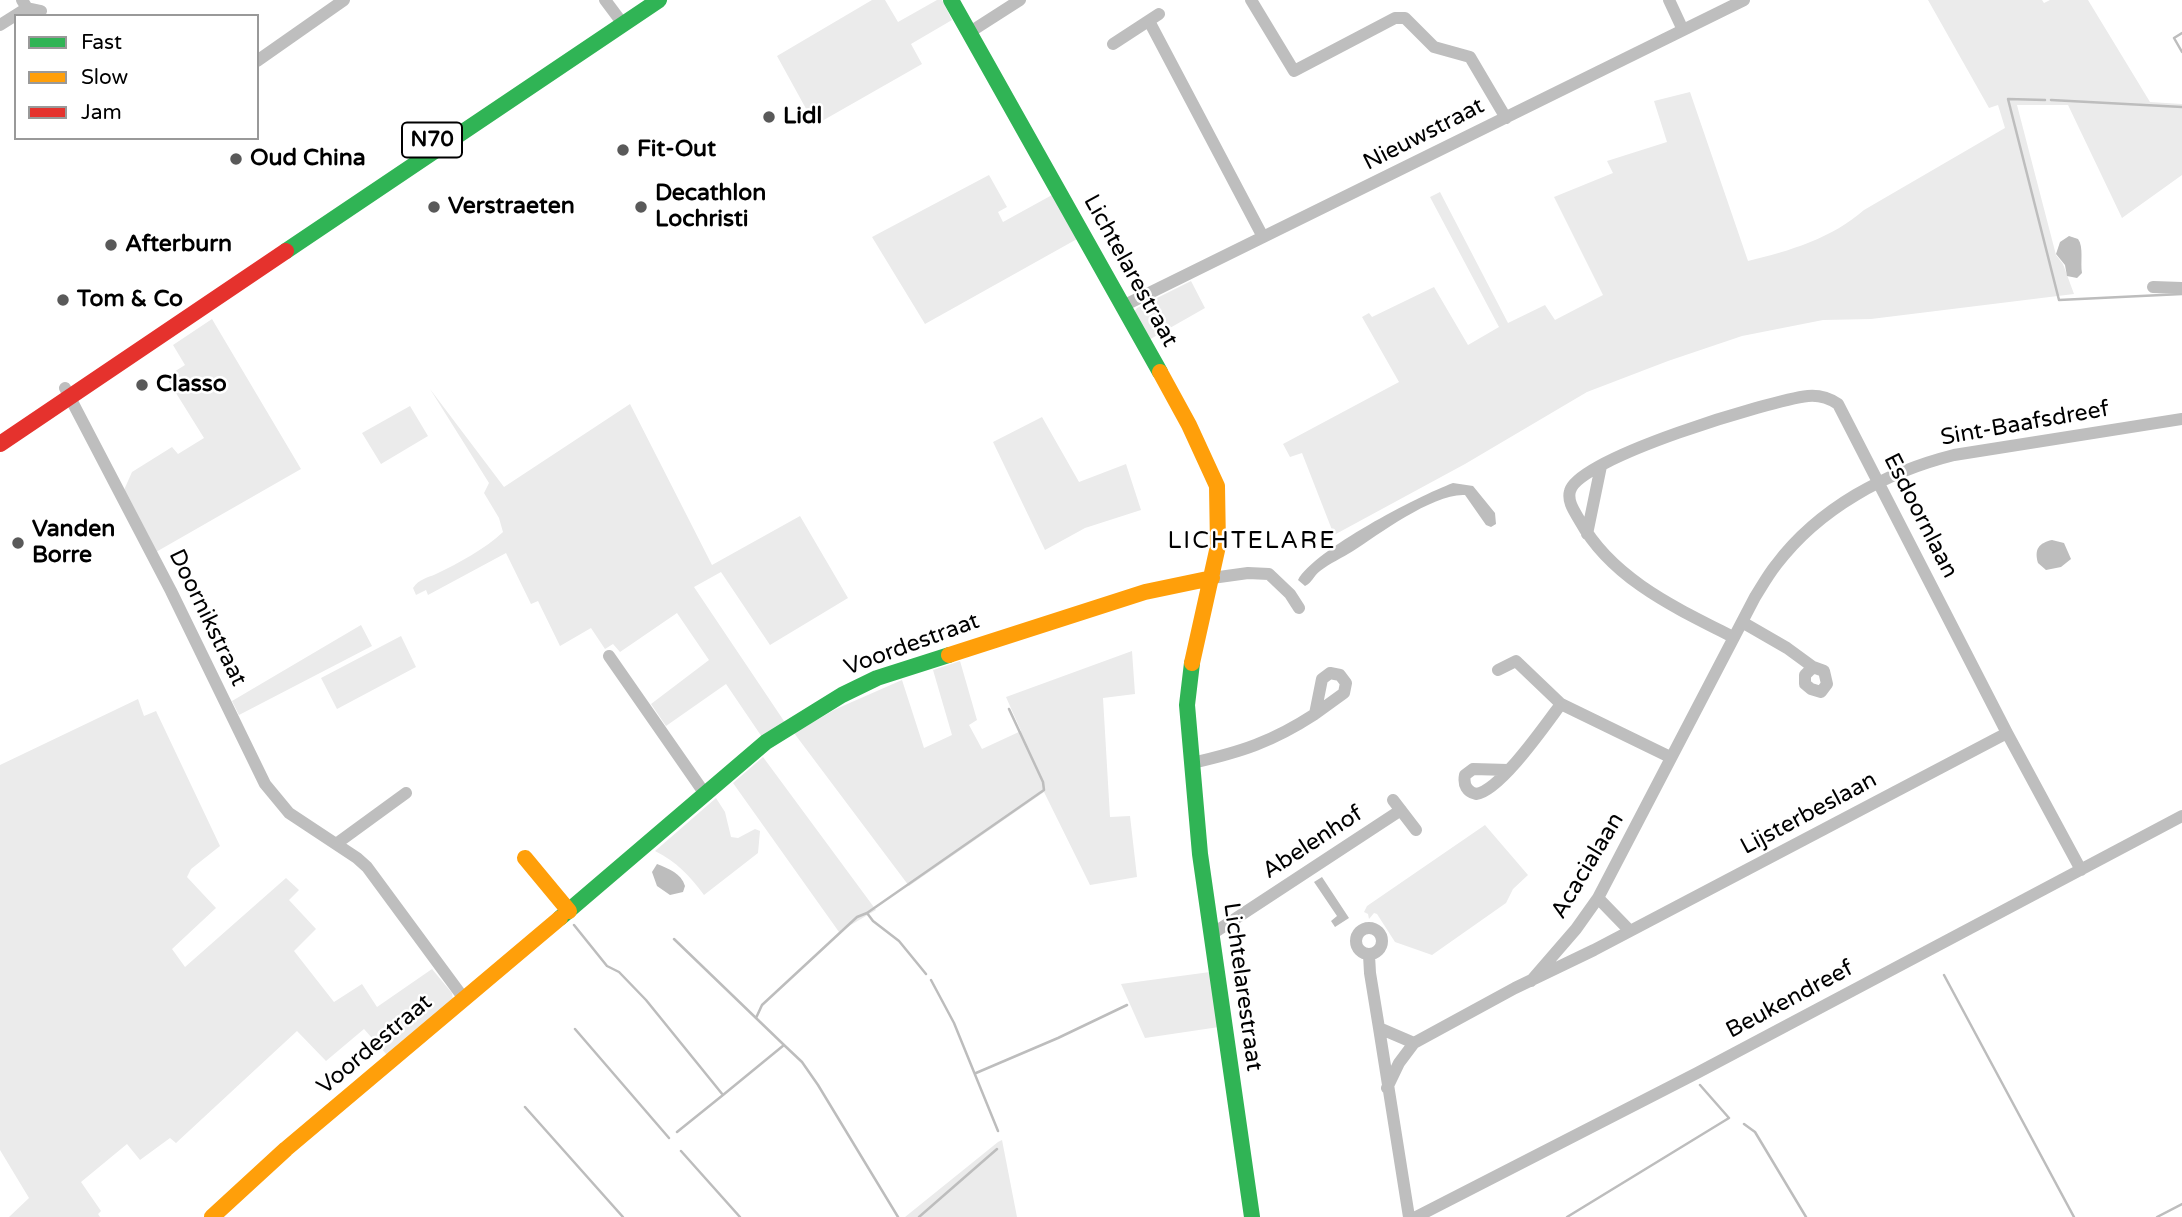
<!DOCTYPE html>
<style>
body{margin:0}
#map{position:relative;width:2182px;height:1217px;overflow:hidden;background:#fff;font-family:"Varela Round",sans-serif}
canvas{display:block}
.legend{position:absolute;left:14px;top:14px;width:245px;height:126px;box-sizing:border-box;background:#fff;border:2px solid #999;margin:0;padding:9px 12px;list-style:none;font-size:21px;color:#000}
.legend li{display:flex;align-items:center;gap:14px;height:35px}
.legend b{width:35px;border:2px solid #999}
</style>
<div id="map">
<canvas width="2182" height="1217"></canvas>
<ul class="legend">
<li><b style="height:9px;background:#30b455"></b>Fast</li>
<li><b style="height:9px;background:#ff9f0a"></b>Slow</li>
<li><b style="height:9px;background:#e5322d"></b>Jam</li>
</ul>
</div>
<script>
const context = document.querySelector('canvas').getContext('2d');
context.lineJoin = 'round';
function paint(path, color) {
  context.fillStyle = color;
  context.fill(path, 'evenodd');
}
function trace(path, color, width, dash) {
  context.strokeStyle = color;
  context.lineWidth = width;
  context.lineCap = dash ? 'butt' : 'round';
  context.setLineDash(dash || []);
  context.stroke(path);
}
function write(font, color, halo, rows, align = 'center') {
  context.font = font + ' "Varela Round",sans-serif';
  context.lineWidth = 5;
  context.setLineDash([]);
  context.textBaseline = 'middle';
  context.strokeStyle = halo;
  context.fillStyle = color;
  for (const [text, x, y, turn = 0] of rows) {
    context.save();
    context.translate(x, y);
    context.rotate((+turn || 0) * Math.PI / 180);
    context.textAlign = isNaN(turn) ? turn : align;
    if (halo) context.strokeText(text, 0, 0);
    context.fillText(text, 0, 0);
    context.restore();
  }
}
paint(new Path2D(`
 M872,0H885L898,22L937,0H942L952,20L911,44L922,64L815,125L777,56Z
 M1928,0H2042L2044,3L2050,0H2088L2150,102L2182,104V175L2122,218L2068,105H2017L2056,255L2063,264L2074,294L1871,319L1823,320L1742,336L1668,361L1587,392L1465,464L1334,535L1302,453L1290,457L1283,444L1399,382L1362,317L1369,313L1372,317L1434,287L1468,345L1499,327L1430,197L1440,192L1508,323L1545,305L1555,320L1603,295L1554,197L1613,173L1607,161L1667,142L1654,101L1690,92L1748,261C1790,251 1832,238 1864,210L2005,128L1998,105L1989,108Z
 M989,175L1007,207L998,212L1003,222L1052,195L1077,239L925,324L872,237Z
 M1191,281L1205,308L1147,341L1134,312L1137,308Z
 M212,319L301,469L156,552L124,490L132,472L172,447L178,454L204,438L166,377L185,365L173,345Z
 M430,389L504,487L630,404L712,565L800,516L848,598L770,645L721,572L694,587L786,724L764,740L726,684L666,726L651,704L709,660L677,613L620,652L613,644L605,649L591,628L560,646L538,601L531,604L506,553L428,595L426,590L416,595L413,588C419,579 427,578 436,574C459,563 485,549 503,532L499,518L484,493L489,483Z
 M410,406L428,436L381,464L362,433Z
 M1042,417L1079,482L1126,464L1141,510L1085,528L1045,550L993,442Z
 M361,625L372,646L239,715L232,701Z
 M401,636L416,667L337,709L321,678Z
 M1132,651L1135,694L1103,698L1110,817L1130,816L1137,877L1090,885L1044,792L909,886L794,733L836,709L902,680L924,748L952,735L933,670L960,661L977,720L969,725L982,749L1021,731L1006,697Z
 M138,699L144,716L156,711L220,846L191,869L187,877L216,908L172,949L185,967L286,878L299,890L289,900L316,929L294,951L334,1002L362,984L377,1007L432,969L452,993L453,999L387,1055L364,1029L326,1061L297,1031L176,1143L170,1138L140,1160L127,1144L81,1182L101,1211L98,1214L100,1217H9L29,1198L0,1150V765Z
 M763,757L876,910L839,932L733,783Z
 M716,798L725,812L731,837L738,838L755,829L760,831L758,853L704,895C689,875 677,862 655,851Z
 M1485,825L1528,875L1513,889L1506,903L1432,955L1395,942L1377,914L1374,913L1369,919L1368,914L1364,912L1367,906Z
 M1210,972L1219,1027L1145,1038L1121,984Z
 M1002,1140L1017,1217H905L998,1142Z`), '#ebebeb');
paint(new Path2D(`
 M2069,236L2078,239C2084,247 2080,263 2082,273L2077,278L2067,276L2065,265L2056,254L2060,242Z
 M1453,483L1473,486L1495,513L1496,524L1491,527L1486,525L1465,495C1434,493 1379,534 1353,551C1342,558 1330,563 1320,571C1313,576 1313,582 1305,586L1298,580C1314,550 1418,496 1453,483Z
 M2052,540L2064,543L2071,559L2061,567L2046,570L2038,563C2034,549 2039,543 2052,540Z
 M657,864C669,869 681,873 685,886L683,892L670,895L657,886L652,872Z
 M1322,877L1349,918L1335,927L1331,921L1337,916L1314,882Z`), '#bdbdbd');
trace(new Path2D(`
 M2182,33L2174,38L2182,52
 M2045,100L2008,99L2059,300L2182,294
 M2051,100L2182,107
 M867,913L873,921L899,941L926,974
 M574,925L607,966L619,972L646,1000L723,1095L784,1045L802,1062L818,1085L898,1217
 M674,939L784,1045
 M1944,975L2074,1217
 M931,980L954,1023L998,1131
 M756,1018L762,1005L857,917L867,913L1044,790L1043,782L1009,709
 M575,1029L669,1138
 M976,1073L1058,1038L1127,1005
 M525,1107L623,1217
 M1744,1124L1755,1132L1806,1217
 M677,1132L723,1095
 M681,1151L740,1217
 M919,1217L997,1149
 M1567,1217L1729,1118L1700,1085
 M2157,1217L2182,1204`), '#bdbdbd', 2.5);
trace(new Path2D(`
 M605,0L623,24
 M1251,0L1294,71L1395,18H1405L1434,47L1470,57L1506,118
 M1669,0L1683,30
 M27,8L41,11
 M1149,21L1263,237
 M0,25L27,8L22,0
 M970,32L1020,0
 M1113,44L1159,14
 M257,61L344,0
 M2153,287L2182,288
 M1123,306L1744,0
 M65,388L171,591L265,784L289,813L357,858L367,867L465,1000
 M1587,534L1601,466
 M1212,578L1248,573L1269,574L1290,594L1299,608
 M1742,622L1787,648L1813,667L1824,671L1827,684L1821,692L1811,689L1805,684V675L1813,667
 M1733,637C1676,608 1612,579 1580,521C1575,512 1567,502 1570,491C1578,458 1772,400 1808,396C1819,395 1829,398 1838,404L2007,733L2081,870
 M609,656L705,794
 M1498,670L1516,661L1561,704L1670,757
 M1192,763C1241,752 1272,742 1315,714L1322,679L1330,673L1340,675L1346,683L1344,693L1315,714
 M1508,770L1473,769L1465,775C1463,785 1467,792 1476,794C1500,791 1546,724 1561,704
 M1393,800L1416,830
 M336,844L406,793
 M1598,898L1630,931
 M1356 941a13 13 0 1 1 26 0a13 13 0 1 1-26 0Z
 M1212,934L1401,810
 M1369,955L1370,973L1379,1028L1414,1043L1515,988L1594,950L2007,733
 M1531,981L1576,929L1598,898L1755,597C1762,586 1768,575 1776,565C1819,508 1886,472 1954,455L2182,419
 M1379,1028L1409,1217
 M1387,1088L1399,1063L1414,1043
 M1416,1217L1697,1073L2182,816`), '#bebebe', 12);
trace(new Path2D(`
 M951,0L1160,372
 M286,251L659,0
 M1192,663L1187,705L1200,854L1252,1217
 M560,918L766,742L842,695L877,678L949,655`), '#30b455', 16);
trace(new Path2D(`
 M1160,372L1189,425L1217,486L1218,546L1192,663
 M949,655L1145,592L1212,578
 M525,858L569,911
 M212,1217L286,1149L560,918`), '#ff9f0a', 16);
trace(new Path2D(`
 M0,444L286,251`), '#e5322d', 16);
for (const [x, y, r, color] of [
 [769,117,7,"#595959"],
 [623,150,7,"#595959"],
 [236,159,7,"#595959"],
 [434,207,7,"#595959"],
 [641,207,7,"#595959"],
 [111,245,7,"#595959"],
 [63,300,7,"#595959"],
 [142,385,7,"#595959"],
 [18,543,7,"#595959"]
]) {
  const dot = new Path2D();
  dot.arc(x, y, r, 0, 2 * Math.PI);
  context.fillStyle = color;
  context.fill(dot);
  trace(dot, '#fff', 2.5);
}
for (const [x, y, w] of [
 [432,140,60]
]) {
  const box = new Path2D();
  box.roundRect(x - w / 2, y - 17.5, w, 35, 5);
  context.fillStyle = '#fff';
  context.fill(box);
  trace(box, '#000', 2);
}
write('bold 21px', '#000', null, [
 ["N70",432,140]
]);
write('bold 23px', '#000', '#fff', [
 ["Lidl",783,117],
 ["Fit-Out",637,150],
 ["Oud China",250,159],
 ["Decathlon",655,194],
 ["Lochristi",655,220],
 ["Verstraeten",448,207],
 ["Afterburn",125,245],
 ["Tom & Co",77,300],
 ["Classo",156,385],
 ["Vanden",32,530],
 ["Borre",32,556]
], 'left');
write('23px', '#000', '#fff', [
 ["Nieuwstraat",1424,135,-27],
 ["Lichtelarestraat",1130,271,61],
 ["Sint-Baafsdreef",2025,424,-10],
 ["Esdoornlaan",1920,516,63],
 ["Doornikstraat",207,618,64],
 ["Voordestraat",912,645,-20],
 ["Lijsterbeslaan",1809,814,-28],
 ["Abelenhof",1313,843,-33],
 ["Acacialaan",1588,866,-59],
 ["Lichtelarestraat",1242,987,82],
 ["Beukendreef",1790,1000,-28],
 ["Voordestraat",375,1045,-40]
]);
context.letterSpacing = '2px';
write('24px', '#000', '#fff', [
 ["LICHTELARE",1252,542]
]);
context.letterSpacing = '0px';
</script>
